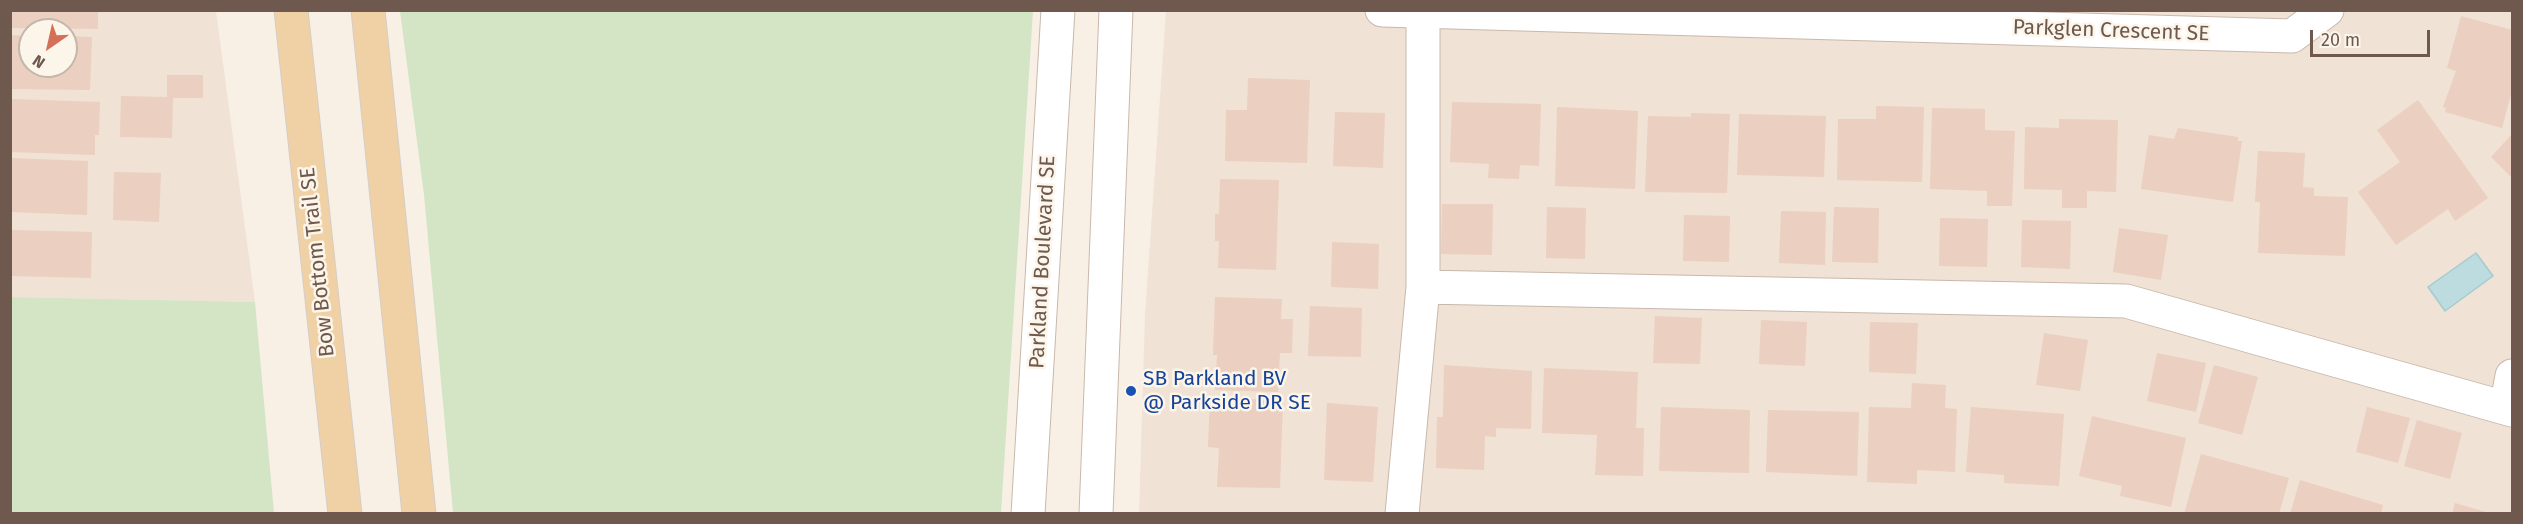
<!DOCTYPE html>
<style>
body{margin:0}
#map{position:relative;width:2523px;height:524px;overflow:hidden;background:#f9f0e5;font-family:"Fira Sans",sans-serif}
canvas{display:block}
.frame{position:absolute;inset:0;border:12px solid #6f584d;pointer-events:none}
.north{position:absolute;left:18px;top:18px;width:60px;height:60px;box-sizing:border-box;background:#fcf5ea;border:2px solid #c4b6ab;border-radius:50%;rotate:214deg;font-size:16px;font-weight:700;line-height:24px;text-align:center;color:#6f584d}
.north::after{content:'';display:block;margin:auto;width:21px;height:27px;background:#d57058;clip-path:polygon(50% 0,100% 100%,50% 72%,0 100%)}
.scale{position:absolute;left:2310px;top:30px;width:120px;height:27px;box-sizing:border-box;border:3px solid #6f584d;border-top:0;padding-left:8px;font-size:18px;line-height:21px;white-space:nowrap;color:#6f584d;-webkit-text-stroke:4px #fcf5ea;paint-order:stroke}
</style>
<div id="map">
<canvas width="2523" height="524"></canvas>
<div class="frame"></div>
<div class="north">N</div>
<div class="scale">20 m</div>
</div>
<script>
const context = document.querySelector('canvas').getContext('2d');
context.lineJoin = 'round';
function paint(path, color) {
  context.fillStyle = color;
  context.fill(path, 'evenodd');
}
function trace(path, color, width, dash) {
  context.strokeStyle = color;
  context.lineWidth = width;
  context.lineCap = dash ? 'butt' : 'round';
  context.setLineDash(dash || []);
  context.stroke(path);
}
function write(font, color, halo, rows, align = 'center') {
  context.font = font + ' "Fira Sans",sans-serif';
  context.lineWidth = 5;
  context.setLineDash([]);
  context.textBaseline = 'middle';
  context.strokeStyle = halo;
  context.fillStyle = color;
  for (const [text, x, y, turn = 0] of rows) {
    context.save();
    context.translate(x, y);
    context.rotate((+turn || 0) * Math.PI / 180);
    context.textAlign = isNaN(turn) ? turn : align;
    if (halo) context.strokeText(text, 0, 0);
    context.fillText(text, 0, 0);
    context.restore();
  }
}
paint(new Path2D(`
 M11,11H216L255,302L11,297ZM30,30H66V66H30Z
 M1166,11H2512V513L1139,514L1145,315Z`), '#f0e2d4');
paint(new Path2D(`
 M400,11H1033L1001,513H453L424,195Z
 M11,297L255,302L274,513H11Z`), '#d3e5c5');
const water = new Path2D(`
 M2476,253L2493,276L2445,311L2428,287Z`);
paint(water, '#bcdce0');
trace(water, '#a3cbd1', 1.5);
paint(new Path2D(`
 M11,10H98V29L10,28Z
 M2461,16L2512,30V91L2502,128L2445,112L2446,108L2443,107L2456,71L2447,68Z
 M10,35L30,36V66H66V36L92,37L90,90L10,89Z
 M167,75H203V98H173L172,138L120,137L121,96L167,97Z
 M1248,78L1310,80L1307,163L1225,161L1226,110H1247Z
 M10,99L100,102L99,135H95V155L10,152Z
 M2418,100L2488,198L2455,221L2448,209L2396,245L2358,192L2400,162L2377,130Z
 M1452,102L1541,104L1539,166L1520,165L1519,179L1488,178L1489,164L1450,162Z
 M1876,106L1924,107L1922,182L1837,180L1838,119H1876Z
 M1557,107L1638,111L1635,189L1555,186Z
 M1932,108L1985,109V130L2015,131L2012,206H1987V191L1930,189Z
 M1335,112L1385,113L1383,168L1333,166Z
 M1691,113L1730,114L1727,193L1645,192L1648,116L1691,117Z
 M1739,114L1826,116L1824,177L1737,175Z
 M2059,119L2118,120L2116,192L2087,191V208H2062V190L2024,189L2025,127L2059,128Z
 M2178,128L2238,137V141H2242L2233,202L2141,189L2149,135L2174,139Z
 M2512,134V178L2491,157Z
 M2258,151L2305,153L2303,187L2314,188V196L2348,197L2345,256L2258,253L2260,202H2255Z
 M10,158L88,161L87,215L10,212Z
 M114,172L161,173L159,222L113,220Z
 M1220,179L1279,180L1276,270L1218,268L1219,241H1215V214H1219Z
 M1442,204H1493L1492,255L1441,254Z
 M1547,207L1586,208L1585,259L1546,258Z
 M1834,207L1879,208L1878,263L1832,262Z
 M1781,211L1826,212L1825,265L1779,263Z
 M1684,215L1730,216L1729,262L1683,261Z
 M1940,218L1988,219L1987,267L1939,266Z
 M2022,220L2071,221L2070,269L2021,267Z
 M2119,228L2168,235L2161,280L2113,272Z
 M10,230L92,232L91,278L10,276Z
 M1332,242L1379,244L1378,289L1331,287Z
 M1215,297L1282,299L1281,319H1293L1292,353H1280L1278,392L1215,390L1217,355H1213Z
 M1310,306L1362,308L1361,357L1308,356Z
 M1655,316L1702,318L1700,364L1653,363Z
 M1761,320L1807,322L1805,366L1759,364Z
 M1870,322L1918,323L1916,374L1869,372Z
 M2044,333L2088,340L2080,391L2036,385Z
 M2157,353L2206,363L2196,412L2147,401Z
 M1444,365L1532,371L1531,429L1496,428V437L1485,436L1484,470L1436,468L1437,417H1443Z
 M2214,365L2258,377L2242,435L2198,423Z
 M1544,368L1638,372L1636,428H1644L1643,476L1595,475L1597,435L1542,433Z
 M1912,383L1946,385L1945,408L1957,409L1955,472L1917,470V484L1867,482L1869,407L1911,408Z
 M1210,398L1283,400L1280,488L1217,487L1219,448L1208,447Z
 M1327,403L1378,407L1373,482L1324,480Z
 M1661,407L1750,410L1749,473L1659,471Z
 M1971,407L2064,414L2059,486L2004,483V475L1966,472Z
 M2367,407L2410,418L2398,463L2356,452Z
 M1768,410L1859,412L1857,476L1766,472Z
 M2092,416L2186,438L2171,507L2120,496L2122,486L2079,476Z
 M2417,420L2462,433L2450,479L2404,466Z
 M2201,454L2289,478L2279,514H2184Z
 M2300,480L2383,505L2381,514H2290Z
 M2455,503L2489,513V514H2452Z`), '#ebcfc0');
const minor = new Path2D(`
 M1382,10L2292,36L2327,10
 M1423,287L2126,301L2512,410
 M2506,408L2512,376
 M1028,514L1058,10
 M1096,514L1116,10
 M1402,514L1423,287V10`);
const major = new Path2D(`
 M291,10L345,514
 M368,10L419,514`);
trace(minor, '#c9b8ac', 35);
trace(major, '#d4cdca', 35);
trace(minor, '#fff', 33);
trace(major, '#f0d1a5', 33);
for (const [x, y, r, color] of [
 [1131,391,6,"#1a4fb4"]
]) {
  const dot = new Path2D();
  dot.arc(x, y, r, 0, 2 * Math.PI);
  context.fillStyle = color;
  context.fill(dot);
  trace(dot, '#fcf5ea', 2);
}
write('21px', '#6f584d', '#fcf5ea', [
 ["Parkglen Crescent SE",2111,31,2],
 ["Bow Bottom Trail SE",318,262,-96],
 ["Parkland Boulevard SE",1043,262,-87]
]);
write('21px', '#164399', '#fcf5ea', [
 ["SB Parkland BV",1143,379],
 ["@ Parkside DR SE",1143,403]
], 'left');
</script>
